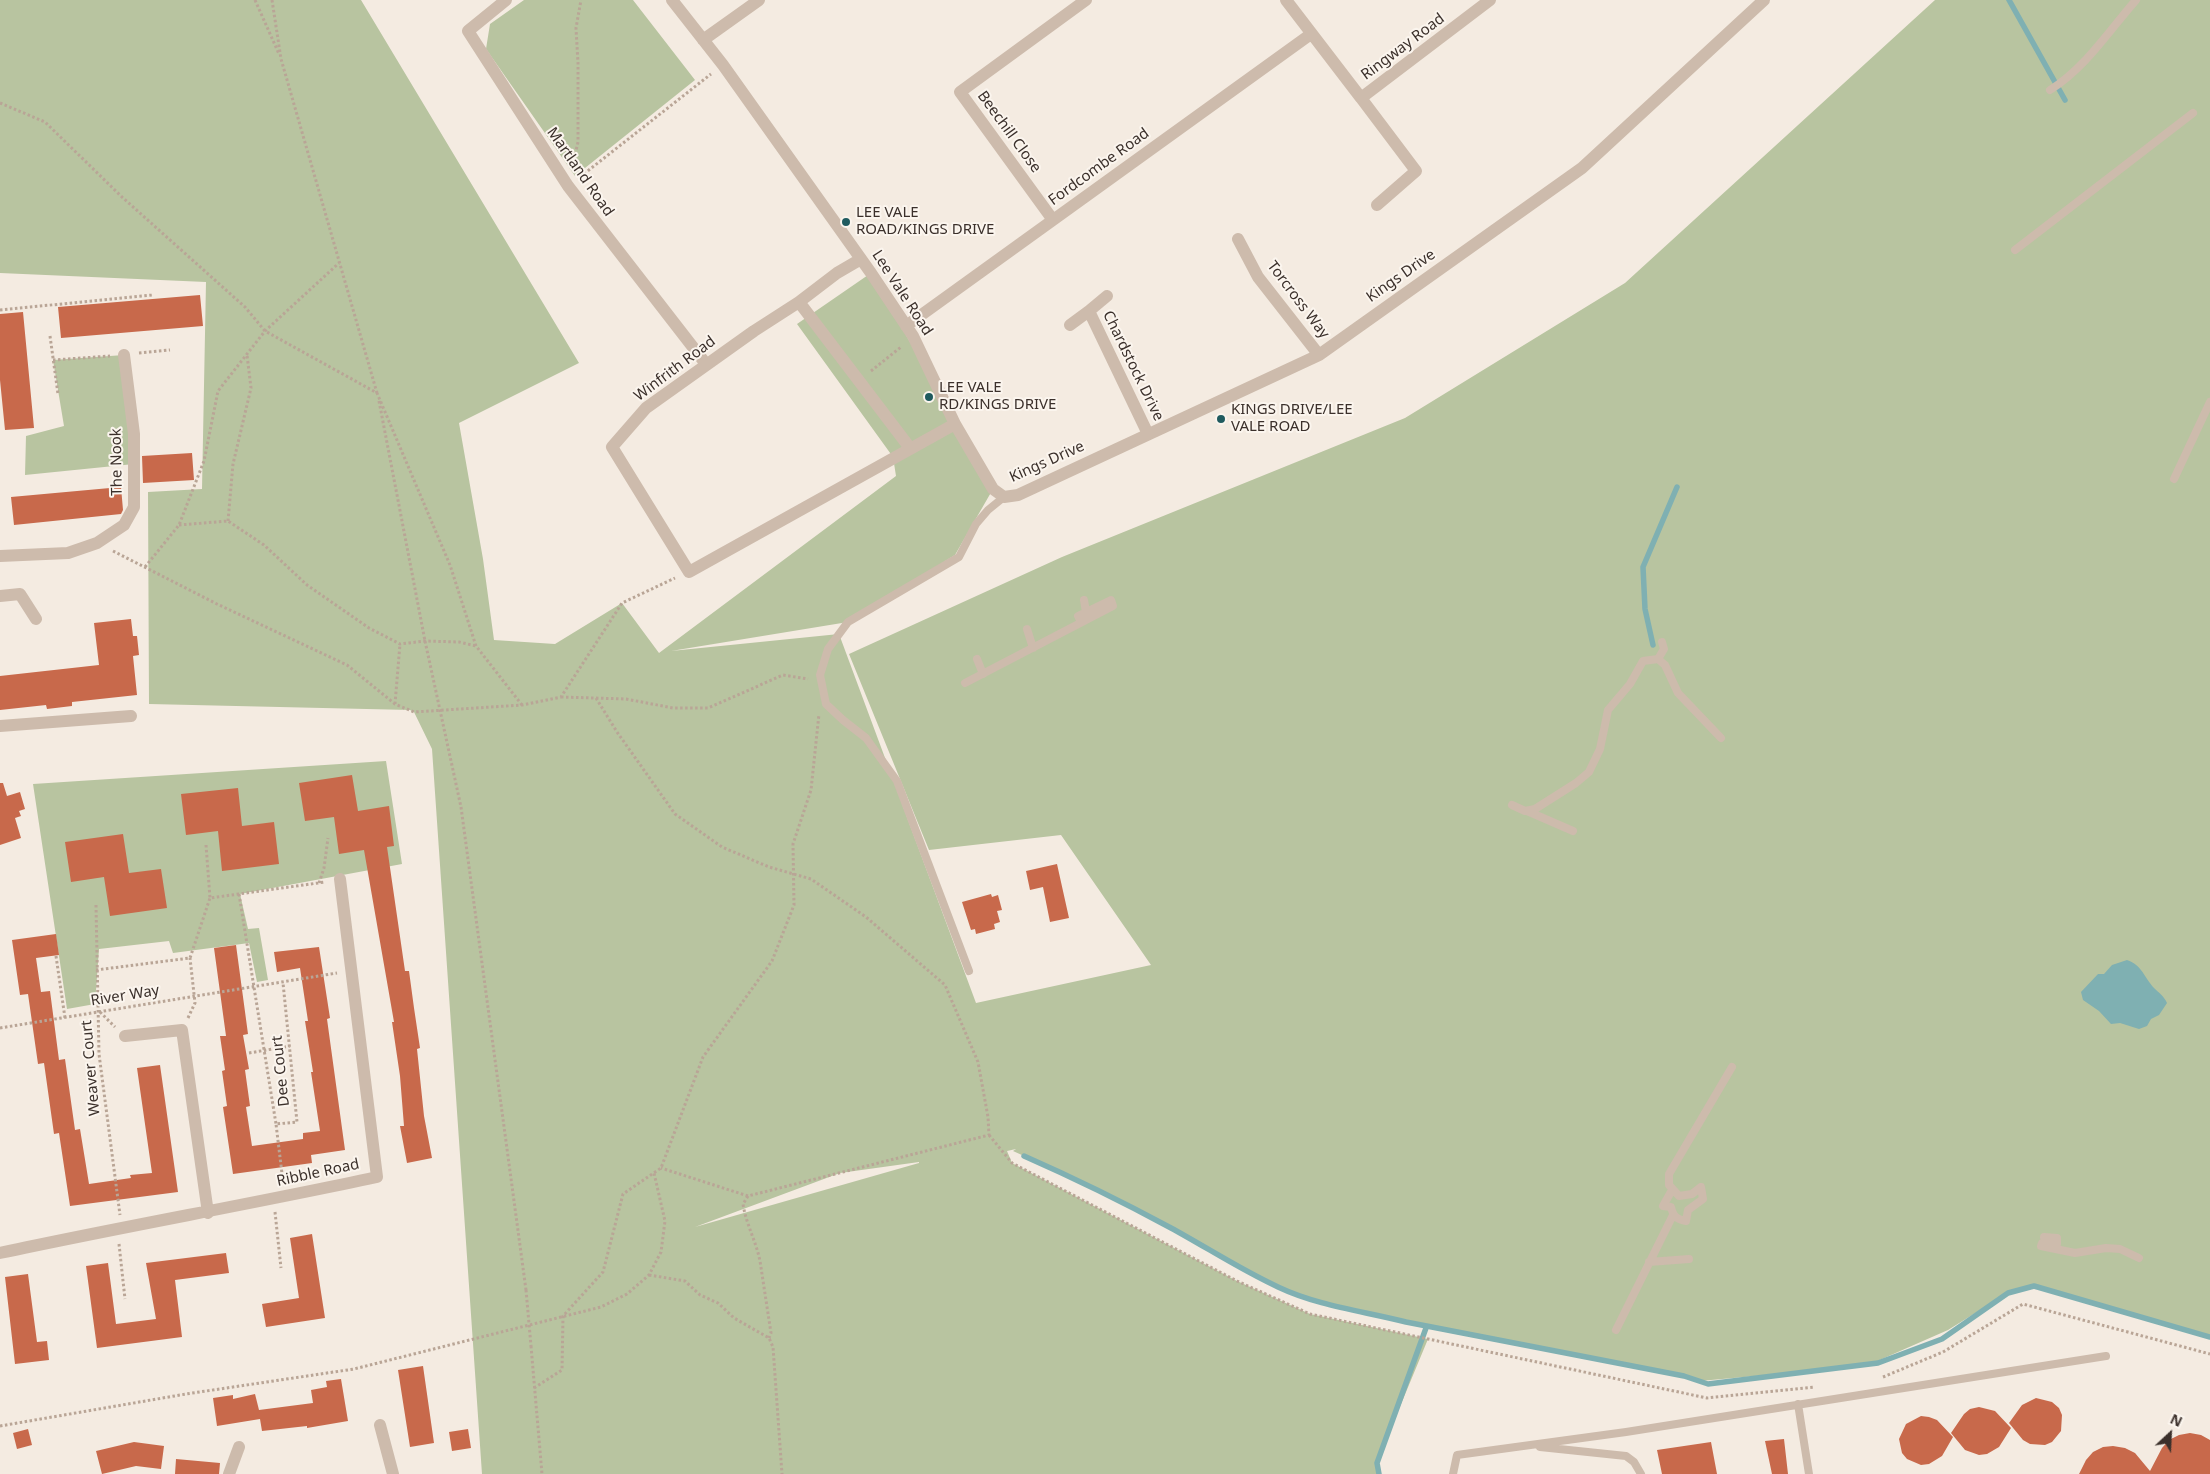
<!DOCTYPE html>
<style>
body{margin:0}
#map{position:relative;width:2210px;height:1474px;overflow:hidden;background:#f4ebe1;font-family:"Noto Sans",sans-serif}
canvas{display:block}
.north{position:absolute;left:2145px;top:1409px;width:50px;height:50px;-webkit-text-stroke:4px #fbf5ee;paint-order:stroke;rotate:25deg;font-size:14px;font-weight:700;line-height:20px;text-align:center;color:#3b302b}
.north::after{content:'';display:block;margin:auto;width:18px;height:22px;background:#3b302b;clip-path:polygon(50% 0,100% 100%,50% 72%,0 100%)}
</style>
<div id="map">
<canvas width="2210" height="1474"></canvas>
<div class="north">N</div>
</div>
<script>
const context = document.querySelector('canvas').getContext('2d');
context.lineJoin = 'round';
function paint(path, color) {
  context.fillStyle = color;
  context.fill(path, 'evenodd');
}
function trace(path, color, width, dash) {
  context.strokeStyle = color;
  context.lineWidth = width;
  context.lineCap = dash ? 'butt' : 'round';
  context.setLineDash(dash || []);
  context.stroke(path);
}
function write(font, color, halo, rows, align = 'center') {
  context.font = font + ' "Noto Sans",sans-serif';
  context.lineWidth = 4;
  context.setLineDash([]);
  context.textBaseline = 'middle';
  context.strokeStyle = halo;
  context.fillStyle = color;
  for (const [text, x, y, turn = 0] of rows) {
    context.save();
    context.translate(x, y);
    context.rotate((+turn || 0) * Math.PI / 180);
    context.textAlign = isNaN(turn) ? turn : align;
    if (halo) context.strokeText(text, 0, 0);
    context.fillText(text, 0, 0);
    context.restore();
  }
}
paint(new Path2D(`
 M0,0H361L579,363L459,423L483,559L494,640L555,644L622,603L659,653L896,476L893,457L797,324L871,273L993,489L955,555L848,622L671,651L839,634L976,1003L1151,965L1061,835L929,850L849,654L1062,557L1405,418L1625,283L1935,0H2210V1336L2030,1286L2001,1297L1948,1330L1866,1366L1700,1381L1426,1328L1373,1313L1332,1307L1278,1288L1170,1227L1077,1180L1013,1151L1016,1149L1007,1151L1012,1163L1237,1281L1310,1314L1428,1339L1377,1462L1379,1474H482L432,749L414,712L410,710L149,704L148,492L202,489L206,282L0,273ZM919,1162V1163L695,1227L840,1173Z
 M524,0H633L695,80L575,176L486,49L490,24Z
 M124,355L134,464L25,475L26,436L64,426L53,360Z
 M386,761L402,864L240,894L248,929L259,928L268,980L257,982L249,943L173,953L169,941L99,949L95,1004L67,1009L33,784Z`), '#b8c4a0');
paint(new Path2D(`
 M2127,960C2142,965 2144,977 2154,988C2159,993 2164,996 2167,1003L2159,1015L2151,1019L2147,1026L2139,1029L2120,1023L2111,1024L2099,1011L2083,1000L2081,992L2098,974H2104L2112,965Z`), '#7fb0b2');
trace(new Path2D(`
 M2009,0L2065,100
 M1653,645L1645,609L1643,567L1677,487
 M1024,1156C1074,1178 1123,1202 1171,1228C1206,1247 1241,1270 1278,1287C1318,1306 1363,1311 1406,1322L1684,1376L1708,1384L1878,1363L1942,1339L2008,1293L2034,1286L2210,1337
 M1379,1474L1377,1463L1426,1328`), '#7fb0b2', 5.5);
paint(new Path2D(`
 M200,295L203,326L61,338L58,307Z
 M23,312L34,428L5,430L0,380V314Z
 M192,453L194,480L143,483L142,456Z
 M121,487L123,510L121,514L14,525L11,497Z
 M131,619L133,636H137L139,655L133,656L137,695L72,702V706L47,709L46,705L0,710V676L99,665L94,623Z
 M352,775L358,811L389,806L394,846L387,847L405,971H409L414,1008L420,1048L417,1049L424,1116L432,1158L407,1163L400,1126H404L400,1076L392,1022H394L364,850L339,854L334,817L305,821L299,783Z
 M0,783H3L7,796L20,792L25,809L19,811L21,816L15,818L21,838L0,845Z
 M238,788L242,826L274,822L279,864L222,871L218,831L186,835L181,794Z
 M123,834L129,873L161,869L167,908L110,916L104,877L71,882L65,842Z
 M1057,864L1069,918L1050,922L1043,887L1030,890L1026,871Z
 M991,894L992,897L998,895L1002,910L997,911L1000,922L994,924L995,929L976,934L975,929L971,930L962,902Z
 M56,934L59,955L36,958L41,992L50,991L59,1060L65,1059L75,1130L80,1129L89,1184L131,1178L130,1175L152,1173L137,1068L160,1065L178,1192L70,1206L59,1133L54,1134L44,1063L38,1064L28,994L20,995L12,940Z
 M236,945L248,1034L243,1035L249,1069L245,1070L250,1106L246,1107L252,1146L303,1139V1133L320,1131L311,1072H313L305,1021H308L300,968L277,972L274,952L319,947L330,1018L327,1019L345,1150L311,1155L312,1163L233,1174L223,1107L227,1106L222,1071L225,1070L220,1036H226L214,948Z
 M312,1234L325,1318L266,1327L262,1304L299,1298L290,1238Z
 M226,1253L229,1273L175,1280L182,1337L97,1348L86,1266L108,1263L116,1324L156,1319L146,1263Z
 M28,1274L37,1342L47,1341L49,1360L15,1364L5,1277Z
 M423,1366L434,1443L410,1447L398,1370Z
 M341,1379L348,1421L307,1428V1426L262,1431L260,1419L217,1426L213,1398L233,1395V1399L255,1394L259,1410L313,1403L311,1390L327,1387L326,1381Z
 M2036,1398L2052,1402L2059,1408L2062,1415L2061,1431L2052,1442L2045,1445L2030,1444L2023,1440L2009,1423L2022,1405Z
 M1979,1407L1995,1411L2011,1428L1999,1447L1987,1454L1979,1455L1965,1450L1951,1433L1964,1414L1970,1409Z
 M1921,1416L1929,1417L1937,1420L1953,1437L1942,1456L1929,1464L1921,1465L1907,1459L1902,1453L1899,1439L1906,1424Z
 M28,1429L32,1445L17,1449L13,1433Z
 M468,1429L471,1448L452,1451L449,1432Z
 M2190,1433L2201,1435L2210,1440V1474H2079L2086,1460L2093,1452L2103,1447L2113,1446L2125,1448L2135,1453L2150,1471L2162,1448L2169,1440L2179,1435Z
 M1784,1439L1788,1474H1772L1765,1441Z
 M134,1442L164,1446L161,1469L136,1466L102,1474L96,1451Z
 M1711,1442L1717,1474H1662L1657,1450Z
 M176,1459L220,1463L219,1474H175Z`), '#c8694b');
trace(new Path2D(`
 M255,0L279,54
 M272,0L281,59L377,393
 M0,103L45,122L122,197L245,307L265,331L377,393L450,565L476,646L522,705
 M573,164L578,142V63L576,28L581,0
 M580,177L711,74
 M0,310L153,295
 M50,336L58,394
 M139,353L170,350
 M53,360L110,356
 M871,371L901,347
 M379,401L425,641
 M228,521L233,464L251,388L247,355
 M179,525L228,521L264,545L307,585L369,628L400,644L425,641L459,642L476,646
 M113,551L217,604L347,665L395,704L414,712L522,705L561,697L622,603L675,578
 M145,567L179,525L204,461L218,391L265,331L339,263
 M561,697L626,699L673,708H708L783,675L808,679
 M596,698L617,732L675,814L722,847L769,867L811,879L866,917L945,985L978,1062L988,1117L989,1135L748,1196L661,1168
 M395,704L400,644
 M461,807L526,1290
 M206,845L210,898L325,882
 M319,883L324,868L328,838
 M239,894L276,1124
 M96,905L99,1054L120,1215
 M56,956L65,1018
 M96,970L190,958L210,898
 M100,1012L115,1027
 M188,1018L195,1003L190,958
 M0,1028L337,973
 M249,1053L290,1046
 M989,1135L1012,1163L1237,1281L1310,1314L1707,1398L1815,1387
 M283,1182L276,1124L297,1122L283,983
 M748,1196L743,1204C746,1224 756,1241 760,1261L771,1333L769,1338
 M275,1212L281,1268
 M119,1244L125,1299
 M649,1275L685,1281L700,1295L718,1303L734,1318L769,1338L773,1347L782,1474
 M531,1346L542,1474
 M1883,1377L1943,1352L2023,1304L2210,1354
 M534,1388L562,1370L563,1316L603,1272L623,1194L661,1168L703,1057L772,961L794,905L793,844L811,790L819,714
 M0,1426L186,1394L354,1369L601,1307L627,1294L649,1275L661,1252L665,1221L654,1173`), '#b9a596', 3, [2.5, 2.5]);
trace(new Path2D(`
 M2050,90C2086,67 2108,32 2136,0
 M2015,250L2193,113
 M2174,479L2210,402
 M1084,600L1086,612
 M1027,629L1033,648
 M977,659L983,674
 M1658,659L1664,649L1662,642
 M965,683L1113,606L1111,600L1078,616L1081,622
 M1512,805L1525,811L1535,809L1576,783L1589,772L1600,749L1608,710L1630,684L1643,661L1658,659L1665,665L1678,693L1721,738
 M1527,811L1573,831
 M969,971L897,781L866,738L843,720L826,704L820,675L828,649L848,622L959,557L976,524L988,510L1004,497
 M1672,1190L1663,1206L1671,1207C1673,1216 1676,1219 1686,1221L1688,1210L1703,1199L1701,1187L1692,1194L1679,1196L1669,1185V1174L1732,1067
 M2044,1237L2057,1238V1244L2042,1243L2041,1246L2075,1253L2106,1248L2120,1249L2139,1258
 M1649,1262L1689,1259
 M1616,1330L1673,1215
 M1798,1404L1809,1474
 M1540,1447L1626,1456L1634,1462L1641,1474
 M1453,1474L1457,1455L1626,1432L2106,1356`), '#cdbbac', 8);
trace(new Path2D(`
 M506,0L468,31L568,186L706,364
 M672,0L723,65L871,273L913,336L955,424L993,489L1004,497L1018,495L1319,355L1582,168L1764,0
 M1286,0L1361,98L1490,0
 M703,40L759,0
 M1361,98L1416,171L1377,205
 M1053,220L960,92L1086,0
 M1238,239L1258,277L1319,355
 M861,259L837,273L799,302L754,331L646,408L612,447L689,572L955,424
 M799,302L910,448
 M1089,311L1107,296
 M1070,325L1089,311L1148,434
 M906,326L1311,34
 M0,556L68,553L97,543L124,525L134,507V434L124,355
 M0,596L20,594L36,619
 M0,726L131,716
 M125,1036L182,1030L208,1213
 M0,1253C125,1226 252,1204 377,1177L340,879
 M380,1425L393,1474
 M229,1474L239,1447`), '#cdbbac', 12);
trace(new Path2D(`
 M425,641L461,807
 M526,1290L531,1346`), '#b9a596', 3, [2.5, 2.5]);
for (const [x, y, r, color] of [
 [846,222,5,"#1f5a5e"],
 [929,397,5,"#1f5a5e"],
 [1221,419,5,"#1f5a5e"]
]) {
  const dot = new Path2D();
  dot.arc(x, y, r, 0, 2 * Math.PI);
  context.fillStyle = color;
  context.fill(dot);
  trace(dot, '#fbf5ee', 2);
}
write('15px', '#3b302b', '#fbf5ee', [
 ["Ringway Road",1403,47,-37],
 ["Beechill Close",1009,132,54],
 ["Fordcombe Road",1099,167,-36],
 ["Martland Road",580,172,55],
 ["Kings Drive",1401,276,-35],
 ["Lee Vale Road",902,293,57],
 ["Torcross Way",1298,300,53],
 ["Chardstock Drive",1133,366,64],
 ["Winfrith Road",675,369,-37],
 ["The Nook",117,462,-91],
 ["Kings Drive",1047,462,-24],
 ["River Way",125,996,-9],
 ["Weaver Court",91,1068,-95],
 ["Dee Court",281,1071,-96],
 ["Ribble Road",318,1173,-12]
]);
write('15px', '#3b302b', '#fbf5ee', [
 ["LEE VALE",856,213],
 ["ROAD/KINGS DRIVE",856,230],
 ["LEE VALE",939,388],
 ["RD/KINGS DRIVE",939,405],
 ["KINGS DRIVE/LEE",1231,410],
 ["VALE ROAD",1231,427]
], 'left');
</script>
